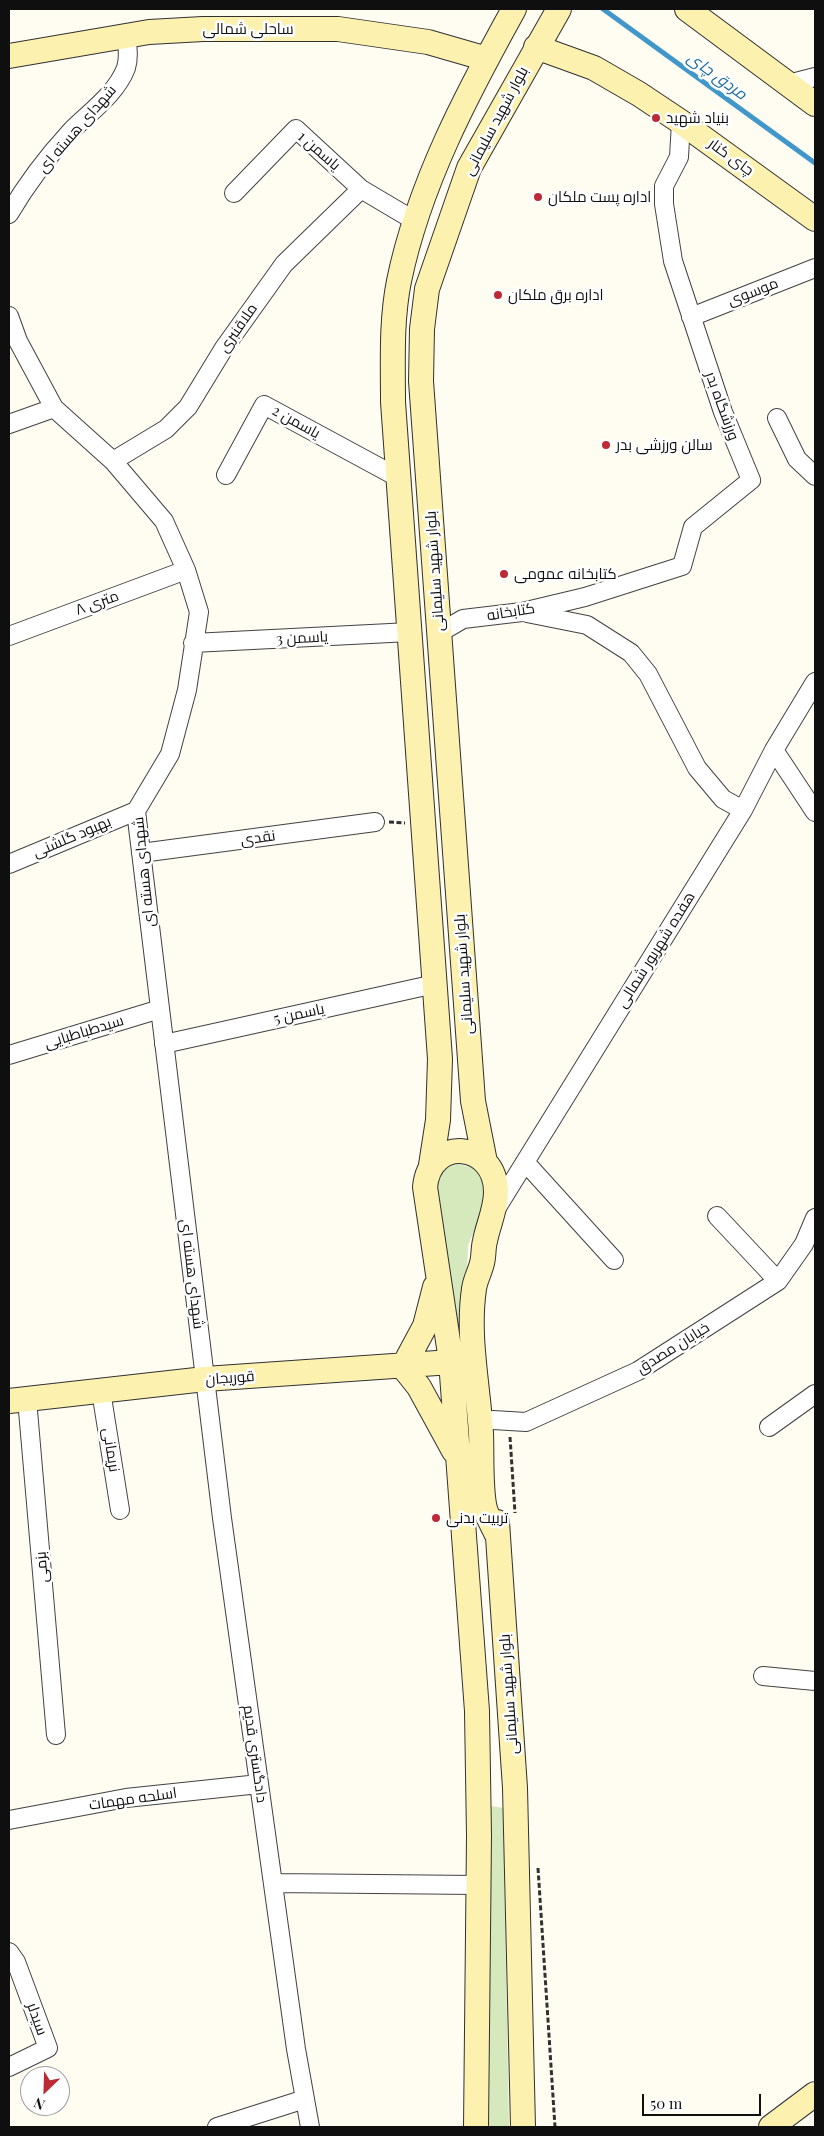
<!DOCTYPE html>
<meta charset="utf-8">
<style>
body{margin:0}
#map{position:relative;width:824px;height:2136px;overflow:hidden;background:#fffcf2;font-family:"Playfair Display",serif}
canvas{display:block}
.frame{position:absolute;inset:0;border:10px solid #0f0f0f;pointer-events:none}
.north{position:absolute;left:20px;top:2066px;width:50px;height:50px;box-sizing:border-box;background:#fff;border:1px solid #9f9f9f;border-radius:50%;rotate:204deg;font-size:14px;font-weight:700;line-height:20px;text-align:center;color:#0f0f0f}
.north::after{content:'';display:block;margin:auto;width:18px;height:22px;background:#bc2a36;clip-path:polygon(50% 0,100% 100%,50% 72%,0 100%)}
.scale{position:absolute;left:642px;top:2094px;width:119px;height:22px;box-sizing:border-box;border:2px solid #0f0f0f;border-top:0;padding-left:6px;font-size:15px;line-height:18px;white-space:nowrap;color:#0f0f0f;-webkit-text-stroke:4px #fff;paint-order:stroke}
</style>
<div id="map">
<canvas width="824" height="2136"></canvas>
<div class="frame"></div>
<div class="north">N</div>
<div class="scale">50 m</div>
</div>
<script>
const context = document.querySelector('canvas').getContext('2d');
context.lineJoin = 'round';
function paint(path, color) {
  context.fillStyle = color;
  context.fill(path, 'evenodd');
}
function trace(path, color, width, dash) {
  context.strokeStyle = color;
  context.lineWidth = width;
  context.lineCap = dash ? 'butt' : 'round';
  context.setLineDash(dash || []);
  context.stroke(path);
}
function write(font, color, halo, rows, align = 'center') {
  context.font = font + ' "Playfair Display",Cairo,serif';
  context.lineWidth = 5;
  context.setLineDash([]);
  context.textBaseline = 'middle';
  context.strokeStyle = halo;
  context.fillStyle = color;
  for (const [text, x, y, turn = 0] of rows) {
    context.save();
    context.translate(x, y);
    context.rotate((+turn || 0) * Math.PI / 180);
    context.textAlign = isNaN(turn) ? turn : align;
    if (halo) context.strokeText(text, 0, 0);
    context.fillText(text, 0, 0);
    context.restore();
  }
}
paint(new Path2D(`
 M458,1164L473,1168L486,1181V1203L468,1245L465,1331L452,1334L434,1181L442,1169Z
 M486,1805L503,1808L509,2127H489Z`), '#d5e9bc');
trace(new Path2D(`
 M603,9L815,163`), '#4197ca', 5);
const street = new Path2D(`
 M788,84L815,77
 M234,193L296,129L361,189L415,221
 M9,214C26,185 48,156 71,131C90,112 116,94 126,68C129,58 128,47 126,37
 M9,316L18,341L54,408L113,461L164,521L186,570L199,612L187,690L170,754L136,811L222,1518L296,2049L310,2127
 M691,317L815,268
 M777,418L797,459L815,476
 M9,424L54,408
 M113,461L166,429L188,407L224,348L284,264L361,189
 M226,475L264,405L399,478
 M527,613L587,625L631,653L648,674L697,768L723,799L743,810
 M439,633L463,619L522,612L585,597L682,566L693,527L751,480L723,412L673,261L664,204V186L679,157L681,122
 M9,636L186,570
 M193,643L410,632
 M774,750L815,812
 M141,853L375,822
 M9,864L136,811
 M164,1044L435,984
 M9,1055L160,1009
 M525,1162L614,1260
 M496,1209L743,810L774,750L815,682
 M717,1216L778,1281
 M101,1391L120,1510
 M27,1399L56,1735
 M493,1420L526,1422L638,1371L778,1281L804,1244L815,1218
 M769,1427L815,1394
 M763,1676L815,1681
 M9,1820L126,1798L259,1784
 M273,1883L477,1885
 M9,1952L16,1962L48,2048L9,2067
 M217,2127L305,2099`);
const secondary = new Path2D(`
 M687,9L815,104
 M536,47L594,68L639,94L681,122L815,219
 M9,56L149,32L203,29H338L428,42L487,59
 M485,1162L473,1101L421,381L422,329L427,289L469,168L559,9
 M431,1165L438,1120L440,1059L393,402C393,362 391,321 399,281C419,184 467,94 514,9
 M435,1287L425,1326L403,1367L419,1387L454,1451
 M9,1401L205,1379L466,1361
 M497,1522L515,1788L523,2127
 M476,2127L479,1836L477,1711L451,1361L425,1187C430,1135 496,1142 496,1192C496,1209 488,1225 485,1241C483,1248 484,1256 482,1263C480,1272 475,1280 474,1289C467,1336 478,1385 481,1433C482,1455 480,1489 485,1509C488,1518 494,1528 498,1537
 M771,2127L815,2094`);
trace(street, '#424242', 20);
trace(secondary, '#313131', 26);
trace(new Path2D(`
 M389,822L405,823
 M510,1437L515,1513
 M538,1868L555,2127`), '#313131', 3, [5, 2.5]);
trace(street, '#fff', 18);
trace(secondary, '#fcf1af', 24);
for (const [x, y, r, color] of [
 [656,118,5,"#bc2a36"],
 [538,197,5,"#bc2a36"],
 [498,295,5,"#bc2a36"],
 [606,445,5,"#bc2a36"],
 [504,574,5,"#bc2a36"],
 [436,1518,5,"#bc2a36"]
]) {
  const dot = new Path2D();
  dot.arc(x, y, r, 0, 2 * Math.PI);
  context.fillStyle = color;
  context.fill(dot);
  trace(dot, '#fff', 2);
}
write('15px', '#0f0f0f', '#fff', [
 ["ساحلی شمالی",248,29],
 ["بلوار شهید سلیمانی",496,121,-62],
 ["شهدای هسته ای",77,129,-49],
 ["یاسمن 1",319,151,41],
 ["چای کنار",731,157,36],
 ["موسوی",753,292,-21],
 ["ملاقنبری",238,328,-55],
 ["ورزشگاه بدر",722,406,70],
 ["یاسمن 2",296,422,29],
 ["بلوار شهید سلیمانی",435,571,-94],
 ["۸ متری",97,603,-20],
 ["کتابخانه",511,612,-9],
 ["یاسمن 3",302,638,-3],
 ["بهبود گلشنی",72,837,-23],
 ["نقدی",258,838,-8],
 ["شهدای هسته ای",144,872,-96],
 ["هفده شهریور شمالی",656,950,-58],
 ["بلوار شهید سلیمانی",464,974,-94],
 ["یاسمن 5",299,1014,-12],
 ["سیدطباطبایی",84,1032,-17],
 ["شهدای هسته ای",192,1274,83],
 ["خیابان مصدق",673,1348,-32],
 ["قوریجان",230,1378,-4],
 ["نریمانی",111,1450,81],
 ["بزمی",42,1567,-95],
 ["بلوار شهید سلیمانی",509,1694,-94],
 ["دادگستری قدیم",255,1754,82],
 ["اسلحه مهمات",133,1799,-8],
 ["سیدلر",37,2019,70]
]);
write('15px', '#0f0f0f', '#fff', [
 ["بنیاد شهید",666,118],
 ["اداره پست ملکان",548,197],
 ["اداره برق ملکان",508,295],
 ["سالن ورزشی بدر",616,445],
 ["کتابخانه عمومی",514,574],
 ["تربیت بدنی",446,1518]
], 'left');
write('italic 16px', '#1b699f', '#fff', [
 ["مردق چای",717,76,36]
]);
</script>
